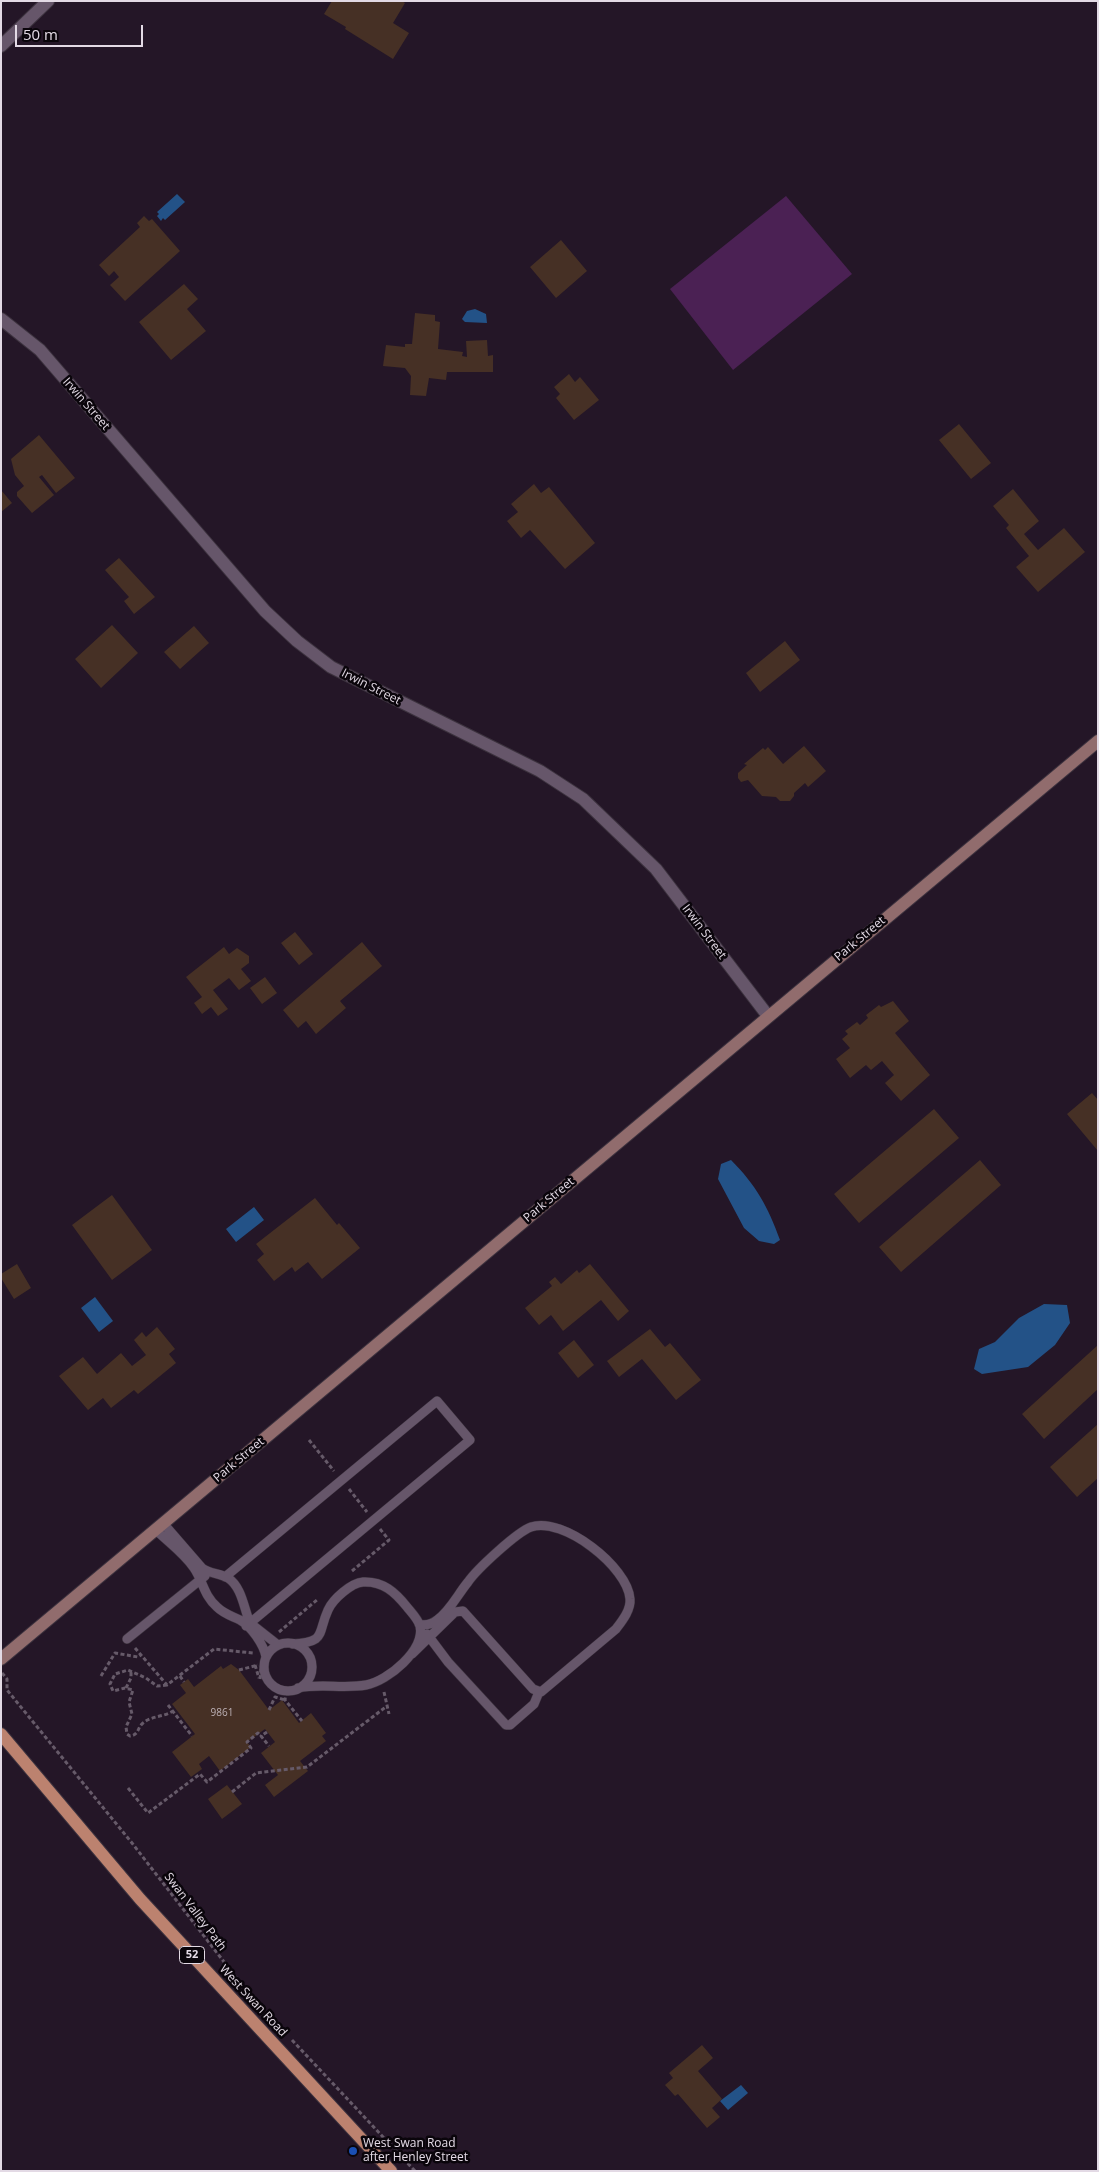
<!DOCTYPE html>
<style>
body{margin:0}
#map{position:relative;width:1099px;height:2172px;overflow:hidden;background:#241627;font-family:"Open Sans",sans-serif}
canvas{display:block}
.frame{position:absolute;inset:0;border:2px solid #e3dae5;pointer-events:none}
.scale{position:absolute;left:15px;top:25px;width:128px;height:22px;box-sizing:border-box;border:2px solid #e3dae5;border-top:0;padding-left:6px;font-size:15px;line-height:18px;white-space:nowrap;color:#e3dae5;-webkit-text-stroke:4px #0a050b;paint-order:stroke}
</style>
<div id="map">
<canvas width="1099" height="2172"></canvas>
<div class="frame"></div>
<div class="scale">50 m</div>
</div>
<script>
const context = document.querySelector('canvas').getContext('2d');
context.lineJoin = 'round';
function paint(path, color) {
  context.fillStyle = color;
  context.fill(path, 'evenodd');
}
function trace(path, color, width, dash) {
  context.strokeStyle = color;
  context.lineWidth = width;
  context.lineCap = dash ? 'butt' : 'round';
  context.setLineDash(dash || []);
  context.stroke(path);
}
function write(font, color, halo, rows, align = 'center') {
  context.font = font + ' "Open Sans",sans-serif';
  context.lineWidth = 5;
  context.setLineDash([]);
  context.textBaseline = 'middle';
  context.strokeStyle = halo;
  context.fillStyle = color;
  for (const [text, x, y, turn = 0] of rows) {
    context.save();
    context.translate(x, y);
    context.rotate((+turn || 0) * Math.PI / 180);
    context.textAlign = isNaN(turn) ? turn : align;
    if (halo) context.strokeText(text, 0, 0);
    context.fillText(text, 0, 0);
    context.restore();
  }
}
paint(new Path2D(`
 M786,196L852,274L733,370L670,289Z`), '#4b2154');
paint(new Path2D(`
 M177,194L185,202L165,220L163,218L161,221L157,216L159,214L157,212Z
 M475,309L486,314L487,323L465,322L462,319L467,311Z
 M731,1160C756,1185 768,1207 780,1240L774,1244L759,1241L744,1228L718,1179L721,1164Z
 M254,1207L264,1220L236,1242L226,1229Z
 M95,1297L113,1321L99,1332L81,1308Z
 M1044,1304L1067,1305L1070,1323L1055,1345L1028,1367L982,1374L974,1369L979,1349L995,1342L1019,1318Z
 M741,2085L748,2093L728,2110L720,2101Z`), '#235287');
paint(new Path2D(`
 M332,1H402L405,3L393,23L409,33L393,59L345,29L346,27L324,14Z
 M144,216L149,221L152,219L180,251L125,301L110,285L119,277L114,271L109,276L99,265L140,227L137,223Z
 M561,240L587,271L556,298L530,267Z
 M184,284L198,299L187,309L206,331L171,360L139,322Z
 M415,313L435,315V321L440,322L438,349L463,352L462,356L467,357L466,341L487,340L488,356L493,355V372H447L446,380L429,378L426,396L410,395L411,376L405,368L383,366L386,345L405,347V344H412Z
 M569,374L575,382L580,377L599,400L574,420L556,398L560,394L554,387Z
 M959,424L991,463L971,479L939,440Z
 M39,435L75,478L56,493L42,475L39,477L54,495L32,513L17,496V492L24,486L15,475L11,459Z
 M534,484L541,493L549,487L595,543L565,569L530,530L521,538L507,521L518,512L511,504Z
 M1013,489L1039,521L1024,534L1038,550L1064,528L1085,552L1038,592L1016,567L1029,556L1006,528L1009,525L993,506Z
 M1,490L12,503L1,512Z
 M119,558L155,597L134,614L124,601L129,597L105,570Z
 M112,625L138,653L101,688L75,659Z
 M194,626L209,643L180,669L164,652Z
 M785,641L800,660L760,692L746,673Z
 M804,746L826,771L808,787L805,783L794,793V796L790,801H780L776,797L762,796L748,780L741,782L738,778V773L747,765L744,764L763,748L765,750L768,747L783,764Z
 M295,932L313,954L299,965L281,943Z
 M362,942L382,966L340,1001L346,1008L316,1034L306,1021L298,1028L283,1010Z
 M224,947L229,954L237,948L249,956V963L241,969L251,981L239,990L229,978L213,990L228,1009L218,1016L211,1007L202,1014L194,1003L202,997L186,977Z
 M265,977L277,993L262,1004L250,988Z
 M893,1001L909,1021L895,1033L930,1075L901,1101L885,1083L894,1075L882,1061L871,1070L866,1065L850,1078L836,1059L850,1048L842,1039L848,1034L845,1031L857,1022L860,1025L868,1018L866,1015L879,1005L881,1007Z
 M1092,1093L1098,1100V1151L1067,1114Z
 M934,1109L959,1138L859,1223L834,1194Z
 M980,1160L1001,1185L901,1272L879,1247Z
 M112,1195L152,1250L112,1280L72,1225Z
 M315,1198L337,1225L339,1223L360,1248L322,1279L308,1262L295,1272L292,1267L274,1281L257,1260L264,1254L256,1244Z
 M17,1264L31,1288L14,1299L1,1278V1274Z
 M590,1264L629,1311L618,1321L601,1300L563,1331L551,1315L539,1325L525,1308L552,1286L549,1282L555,1277L561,1284L577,1270L579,1273Z
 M157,1327L175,1349L169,1354L176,1363L138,1394L134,1390L111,1408L103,1398L88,1410L59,1376L83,1357L97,1374L121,1353L132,1366L146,1355L134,1340L142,1332L146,1337Z
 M650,1329L665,1347L670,1343L701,1380L676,1400L642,1359L619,1377L607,1361Z
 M574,1340L594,1365L578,1378L558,1353Z
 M1098,1345V1389L1044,1439L1022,1414Z
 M1098,1424V1478L1077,1497L1050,1467Z
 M231,1664L239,1670L269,1710L282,1700L299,1723L311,1713L326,1733L322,1736L326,1741L300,1761L308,1771L274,1797L265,1785L278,1775L261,1753L275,1742L265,1729L247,1742L251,1747L220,1771L209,1756L199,1764L202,1769L191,1777L172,1752L195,1734L172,1704L186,1693L180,1685L188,1679L194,1687L221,1666L223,1669Z
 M227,1785L242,1804L222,1819L208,1799Z
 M702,2045L713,2058L698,2071L722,2099L712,2108L720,2117L707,2128L678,2094L675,2096L665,2085L673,2078L669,2073Z`), '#463025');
const lane = new Path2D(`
 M163,1523L202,1568C210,1574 219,1573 228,1578C242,1587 244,1609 250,1623L246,1626
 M156,1530C168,1542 184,1553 194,1568C203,1581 204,1596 217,1607C224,1614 232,1616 240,1620C251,1626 264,1645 266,1657
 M225,1577L437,1401L470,1440L250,1623L278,1645
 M427,1634L448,1662L506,1725H510L534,1704L539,1692
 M127,1639L205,1576
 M264 1667a24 24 0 1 1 48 0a24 24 0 1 1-48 0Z
 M292,1644C327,1642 317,1634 328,1610C333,1599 351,1583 363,1582C383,1581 395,1592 407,1607C411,1612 418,1619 420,1626C425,1650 388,1681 366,1685C343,1689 320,1683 298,1688
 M412,1654L455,1612L463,1611L533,1689L541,1692L616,1629C622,1621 631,1610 630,1599C628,1567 563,1516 531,1527C517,1532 477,1569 468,1582C458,1594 450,1611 437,1620C432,1624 426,1626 419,1624`);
const street = new Path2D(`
 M1,46L48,1
 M1,319L40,350L265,611L297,641L331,667L540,771L583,799L656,869L768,1016`);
const secondary = new Path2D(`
 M1,1659L1098,741`);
const primary = new Path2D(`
 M1,1734L140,1899L391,2171`);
trace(lane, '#3c323e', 10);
trace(street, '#3c323e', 14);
trace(secondary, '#3c323e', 14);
trace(primary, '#3c323e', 14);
trace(new Path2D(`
 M309,1440L334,1471
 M349,1489L367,1512
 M352,1571L389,1540L380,1529
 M279,1632L318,1599
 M135,1648L167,1685L214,1649L253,1653
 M255,1665L259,1678
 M239,1670L258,1665
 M2,1673L7,1679V1690L132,1843L245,1989
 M101,1676L115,1653L138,1657L141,1655
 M180,1676L184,1682
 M260,1679L261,1668
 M167,1685L157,1686L146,1678L128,1670L115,1674L110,1684L113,1691L125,1688L133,1690L129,1702L132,1714L126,1727L127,1734L130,1736C139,1735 137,1728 143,1723C151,1716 164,1717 173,1711
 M126,1688L131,1678V1670
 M286,1691L285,1700L302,1721
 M384,1692L389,1714
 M168,1705L192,1736
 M269,1710L275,1697L285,1700
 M267,1732L261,1736L269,1746
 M128,1788L148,1813L200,1774L207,1782L251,1748L247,1742L258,1733L261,1736
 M232,1792L256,1773L307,1767L387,1706
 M292,2040L415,2171`), '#665a69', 3, [4, 2.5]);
trace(lane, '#66566a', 9);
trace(street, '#66566a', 12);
trace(secondary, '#916c6d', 12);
trace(primary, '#bc826f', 12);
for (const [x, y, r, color] of [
 [353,2151,5,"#1a4fb4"]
]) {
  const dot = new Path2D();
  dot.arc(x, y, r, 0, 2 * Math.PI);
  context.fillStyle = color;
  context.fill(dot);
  trace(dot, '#0a050b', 2);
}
write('10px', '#bcb0b5', null, [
 ["9861",222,1713]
]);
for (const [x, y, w] of [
 [192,1955,25]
]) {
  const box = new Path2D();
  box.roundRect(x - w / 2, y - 8.5, w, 17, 4);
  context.fillStyle = '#0a050b';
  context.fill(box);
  trace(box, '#e3dae5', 1);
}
write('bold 11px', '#e3dae5', null, [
 ["52",192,1955]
]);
write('12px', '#e3dae5', '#0a050b', [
 ["Irwin Street",86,404,49],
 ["Irwin Street",371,687,27],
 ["Irwin Street",704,932,53],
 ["Park Street",860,939,-40],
 ["Park Street",549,1200,-40],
 ["Park Street",239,1460,-40],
 ["Swan Valley Path",195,1912,53],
 ["West Swan Road",253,2001,47]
]);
write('12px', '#e3dae5', '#0a050b', [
 ["West Swan Road",363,2144],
 ["after Henley Street",363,2158]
], 'left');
</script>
